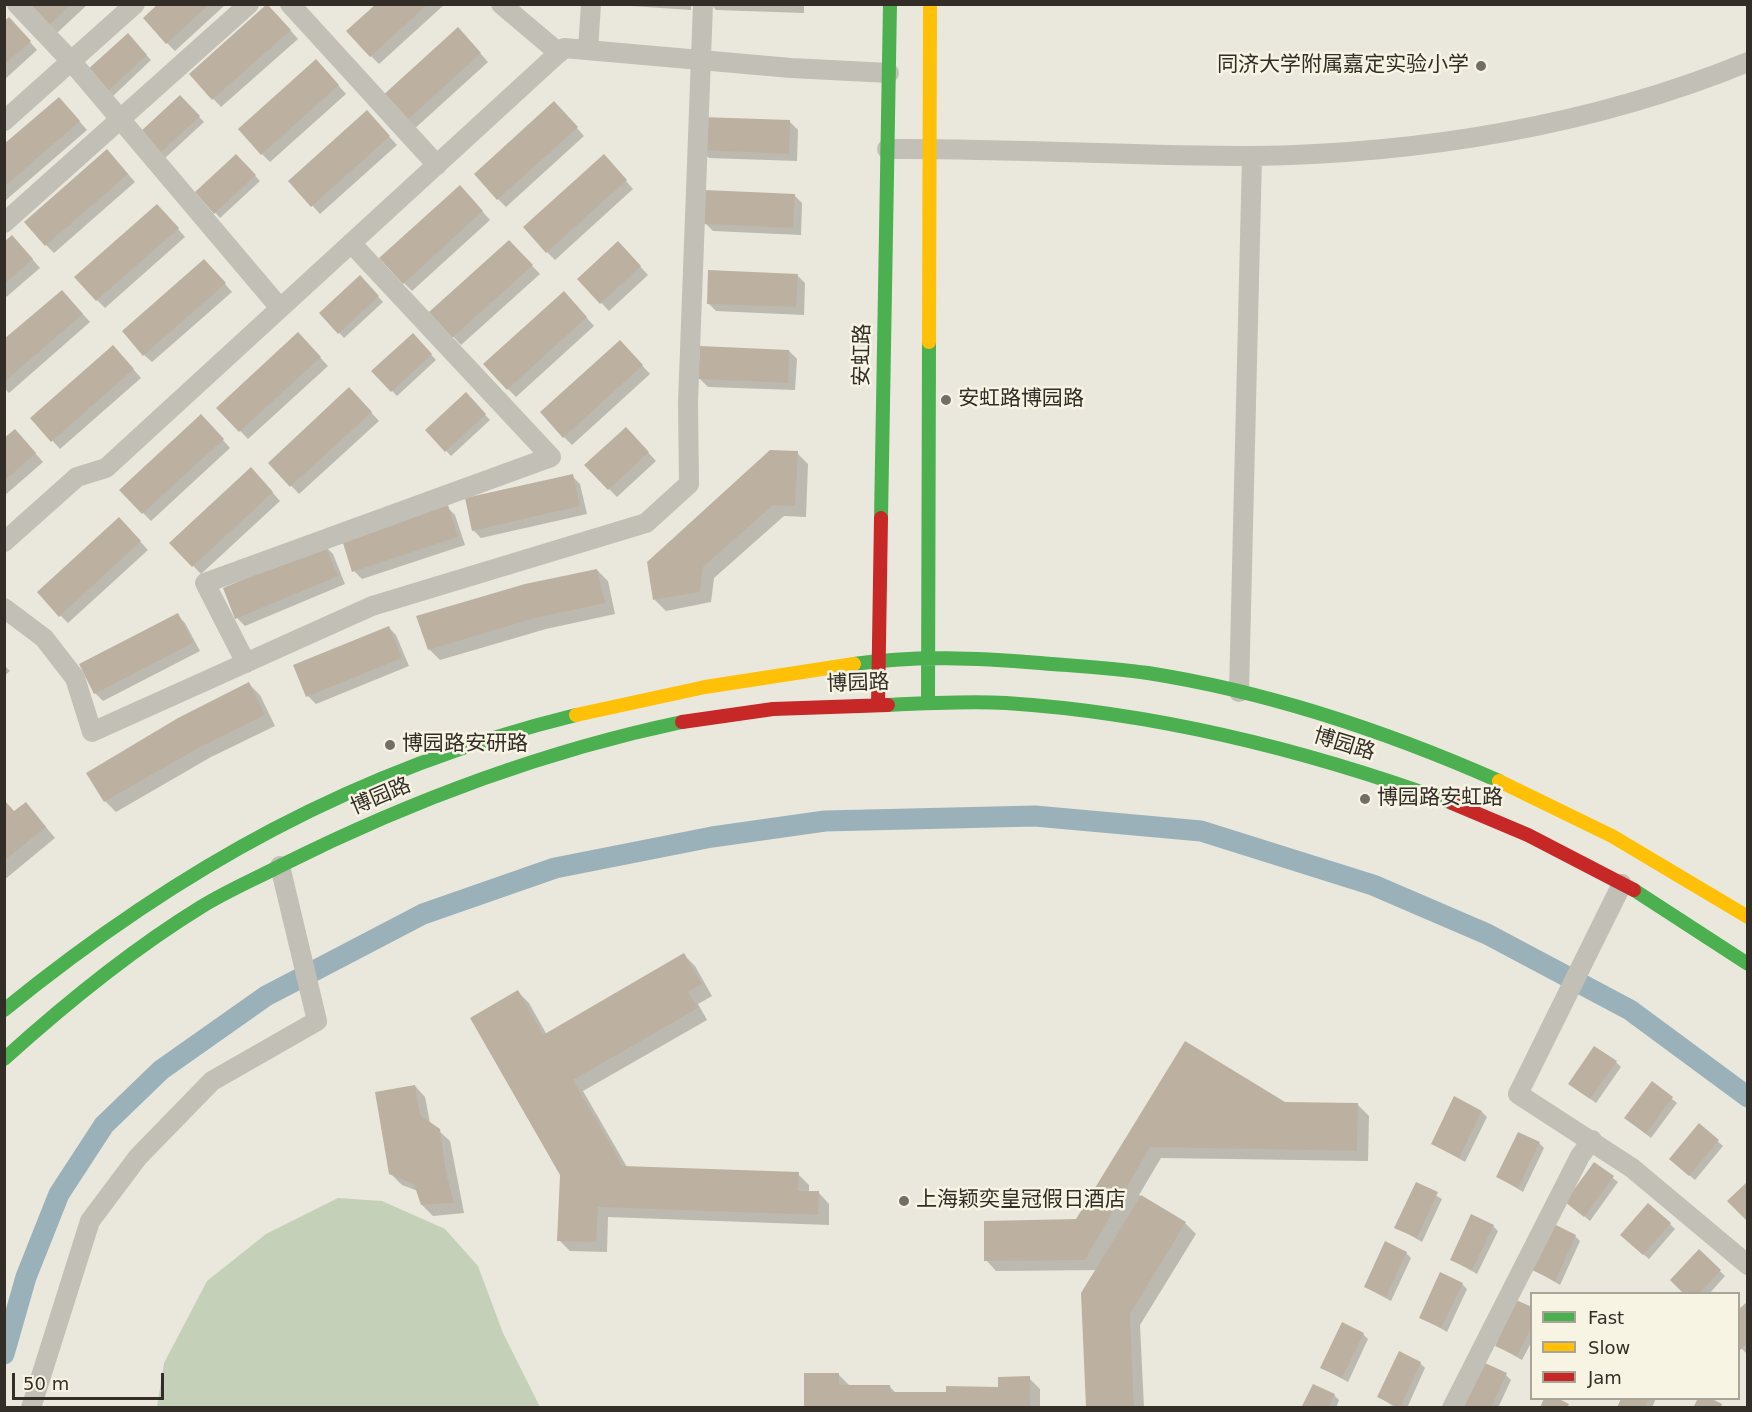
<!DOCTYPE html>
<meta charset="utf-8">
<style>
body{margin:0}
#map{position:relative;width:1752px;height:1412px;overflow:hidden;background:#eae8dd;font-family:"DejaVu Sans",sans-serif}
canvas{display:block}
.frame{position:absolute;inset:0;border:6px solid #322d26;pointer-events:none}
.legend{position:absolute;left:1530px;top:1292px;width:210px;height:108px;box-sizing:border-box;background:#f7f4e4;border:2px solid #a8a498;margin:0;padding:8px 10px;list-style:none;font-size:18px;color:#322d26}
.legend li{display:flex;align-items:center;gap:12px;height:30px}
.legend b{width:30px;border:2px solid #a8a498}
.scale{position:absolute;left:12px;top:1373px;width:152px;height:27px;box-sizing:border-box;border:3px solid #322d26;border-top:0;padding-left:8px;font-size:18px;line-height:21px;white-space:nowrap;color:#322d26;-webkit-text-stroke:4px #f7f4e4;paint-order:stroke}
</style>
<div id="map">
<canvas width="1752" height="1412"></canvas>
<div class="frame"></div>
<ul class="legend">
<li><b style="height:8px;background:#4caf50"></b>Fast</li>
<li><b style="height:8px;background:#ffc107"></b>Slow</li>
<li><b style="height:8px;background:#c62828"></b>Jam</li>
</ul>
<div class="scale">50 m</div>
</div>
<script>
const context = document.querySelector('canvas').getContext('2d');
context.lineJoin = 'round';
function paint(path, color) {
  context.fillStyle = color;
  context.fill(path, 'evenodd');
}
function trace(path, color, width, dash) {
  context.strokeStyle = color;
  context.lineWidth = width;
  context.lineCap = dash ? 'butt' : 'round';
  context.setLineDash(dash || []);
  context.stroke(path);
}
function write(font, color, halo, rows, align = 'center') {
  context.font = font + ' "DejaVu Sans","Noto Sans SC",sans-serif';
  context.lineWidth = 5;
  context.setLineDash([]);
  context.textBaseline = 'middle';
  context.strokeStyle = halo;
  context.fillStyle = color;
  for (const [text, x, y, turn = 0] of rows) {
    context.save();
    context.translate(x, y);
    context.rotate((+turn || 0) * Math.PI / 180);
    context.textAlign = isNaN(turn) ? turn : align;
    if (halo) context.strokeText(text, 0, 0);
    context.fillText(text, 0, 0);
    context.restore();
  }
}
paint(new Path2D(`
 M338,1198L382,1201L445,1229L478,1266L503,1333L540,1407H157L164,1363L207,1281L266,1234Z`), '#c5d0b8');
paint(new Path2D(`
 M30,4H88L57,33Z
 M160,4H226L175,51L167,43Z
 M378,4H445L379,64L371,56Z
 M529,4H575L574,6Z
 M601,4H691V10Z
 M711,4H804V13L716,10Z
 M276,14L298,39L221,107L191,75Z
 M4,23L17,27L37,50L4,80Z
 M128,35L151,60L112,97L89,72Z
 M466,37L488,62L412,131L382,98Z
 M324,69L346,94L270,162L262,154Z
 M180,97L204,122L165,158L141,133Z
 M67,107L87,130L6,200L4,146Z
 M562,111L584,136L506,207L498,199Z
 M374,120L397,145L320,214L290,181Z
 M790,122L798,130L797,161L709,158L701,150Z
 M236,156L260,181L220,218L197,192Z
 M115,159L135,182L54,253L46,245Z
 M611,164L633,189L555,260L547,252Z
 M468,195L490,220L412,291L404,283Z
 M794,195L802,203L801,235L713,231L705,223Z
 M165,214L185,237L105,308L97,300Z
 M4,244L20,245L40,268L4,299Z
 M517,250L540,274L461,345L431,313Z
 M626,251L648,275L609,311L579,279Z
 M212,269L232,292L152,362L144,355Z
 M797,275L805,283L804,315L716,311L708,303Z
 M360,277L383,302L344,338L321,313Z
 M70,300L90,322L9,393L4,388V341Z
 M572,301L594,326L516,397L508,389Z
 M413,335L436,360L397,396L373,371Z
 M306,342L328,366L248,439L218,408Z
 M628,350L650,374L572,445L564,437Z
 M789,351L797,359L795,390L708,387L700,379Z
 M121,355L141,378L60,449L32,418Z
 M466,394L490,420L451,456L427,430Z
 M357,397L379,421L299,494L270,463Z
 M209,424L230,448L151,521L121,490Z
 M634,437L656,461L617,497L609,489Z
 M23,439L43,462L4,496V440Z
 M797,453L808,464L806,517L784,516L714,578L711,602L666,611L655,600Z
 M572,476L580,484L587,514L481,538L473,530Z
 M259,477L280,501L201,574L171,543Z
 M447,507L455,515L465,545L362,579L354,571Z
 M127,527L148,550L68,623L60,615Z
 M325,546L333,554L345,584L245,626L237,618Z
 M597,570L608,581L615,614L546,629L440,660L429,649Z
 M177,615L185,623L200,651L103,701L95,693Z
 M388,627L396,635L409,666L316,704L308,696Z
 M4,665L10,671L4,676Z
 M249,684L260,695L275,726L211,757L116,812L105,801Z
 M4,801L15,813L36,815L55,838L4,880Z
 M684,955L695,966L712,996L698,1004L707,1020L583,1091L627,1167L798,1174L809,1185V1192L819,1193L829,1204V1225L608,1217L607,1252L570,1251L559,1240L562,1175L518,992L529,1003L547,1035Z
 M1185,1043L1285,1104L1358,1105L1369,1116L1368,1161L1161,1158L1139,1195L1185,1223L1196,1234L1140,1325L1144,1408H1087L1097,1270L996,1271L986,1260L1077,1221Z
 M1616,1062L1621,1067L1596,1103L1570,1084Z
 M1652,1083L1677,1103L1651,1138L1626,1118Z
 M415,1086L425,1097L430,1123L450,1141L464,1213L433,1216L422,1205L418,1191L402,1185L390,1173Z
 M1482,1112L1487,1117L1465,1162L1432,1143Z
 M1699,1125L1723,1146L1695,1180L1676,1164Z
 M1539,1143L1544,1148L1523,1192L1498,1177Z
 M1594,1164L1618,1182L1590,1221L1567,1202Z
 M1417,1184L1442,1199L1422,1242L1396,1227Z
 M1670,1224L1675,1229L1649,1259L1627,1240Z
 M1493,1226L1498,1231L1477,1274L1452,1260Z
 M1575,1236L1580,1241L1560,1285L1534,1270Z
 M1699,1251L1725,1276L1709,1294H1686Z
 M1406,1253L1411,1258L1391,1301L1365,1287Z
 M1462,1284L1467,1289L1447,1332L1421,1317Z
 M1748,1303V1352L1746,1353L1738,1345V1312Z
 M1532,1309V1341L1522,1360L1497,1346Z
 M1363,1334L1368,1339L1348,1382L1322,1368Z
 M1420,1363L1425,1368L1407,1408H1396L1379,1397Z
 M838,1374L849,1385L890,1387L897,1394H948L1000,1389L1029,1378L1040,1389V1408H805Z
 M1506,1375L1511,1380L1498,1408H1465Z
 M1334,1395L1339,1400L1336,1408H1303Z
 M1623,1398H1656L1652,1408H1620Z`), '#0003');
trace(new Path2D(`
 M4,1354L26,1277L59,1194L104,1125L161,1070L266,996L423,914L555,868L712,837L825,821L1035,816L1201,831L1373,885L1487,934L1630,1010L1748,1097`), '#9bb1b9', 21);
paint(new Path2D(`
 M28,4H71L48,26Z
 M158,4H210L166,44L143,18Z
 M267,4L291,30L212,100L189,74Z
 M376,4H428L370,57L346,31Z
 M9,17L31,41L4,65V21Z
 M458,27L481,53L403,124L380,98Z
 M128,33L147,55L106,93L86,71Z
 M316,59L339,85L261,155L238,129Z
 M180,95L200,116L159,154L139,133Z
 M59,97L80,121L4,187V144Z
 M554,101L578,127L497,200L474,174Z
 M367,110L390,136L311,207L288,181Z
 M701,117L790,120L789,154L699,150Z
 M107,149L128,174L45,246L24,222Z
 M236,154L256,175L214,214L195,192Z
 M604,154L627,180L546,253L523,227Z
 M460,185L483,211L403,284L379,258Z
 M705,190L795,194L793,228L703,224Z
 M157,204L179,228L96,301L74,277Z
 M12,235L33,259L4,284V242Z
 M509,240L533,265L452,338L429,312Z
 M618,241L641,266L600,304L577,279Z
 M204,259L226,283L143,356L122,331Z
 M708,270L798,274L796,307L707,304Z
 M360,275L379,296L338,334L319,313Z
 M62,290L83,314L4,382V339Z
 M564,291L587,317L507,390L483,364Z
 M298,332L321,357L239,432L216,408Z
 M413,333L432,354L391,392L371,371Z
 M620,340L643,365L563,438L540,412Z
 M113,345L134,369L51,442L30,418Z
 M700,346L789,350L788,383L698,379Z
 M349,387L372,412L290,487L268,463Z
 M466,392L486,414L445,452L425,430Z
 M201,414L224,439L142,514L119,490Z
 M626,427L649,452L608,490L584,465Z
 M15,429L36,453L4,481V438Z
 M770,450L798,451L795,506L773,505L703,567L700,592L653,600L647,562Z
 M251,467L273,492L192,567L169,543Z
 M573,474L580,506L472,531L465,498Z
 M448,505L458,537L352,572L342,540Z
 M119,517L141,541L59,617L37,592Z
 M325,545L338,576L235,619L223,588Z
 M597,569L605,603L535,618L428,650L416,616L525,584Z
 M178,613L193,643L94,694L79,664Z
 M389,626L402,658L306,697L293,665Z
 M249,682L265,715L200,747L104,802L86,773L178,718Z
 M4,800L14,811L26,802L46,827L4,861Z
 M684,953L702,984L688,992L698,1008L573,1080L623,1166L799,1172L798,1191H819L818,1215L598,1207L596,1242L557,1241L560,1175L470,1018L518,990L543,1035Z
 M1185,1041L1285,1102L1358,1103L1357,1151L1150,1147L1085,1260L984,1261V1221L1076,1219Z
 M1594,1046L1617,1061L1590,1099L1568,1084Z
 M1652,1081L1673,1097L1646,1134L1624,1118Z
 M415,1085L420,1115L440,1129L446,1172L454,1203L421,1205L414,1184L389,1174L375,1092Z
 M1454,1096L1482,1111L1459,1158L1431,1144Z
 M1699,1123L1719,1140L1689,1176L1669,1159Z
 M1518,1132L1540,1142L1518,1188L1496,1177Z
 M1594,1162L1614,1176L1584,1217L1565,1202Z
 M1748,1181V1218L1746,1220L1727,1201Z
 M1416,1182L1438,1192L1417,1238L1394,1228Z
 M1141,1195L1186,1222L1130,1314L1134,1408H1086L1081,1293Z
 M1648,1203L1671,1223L1643,1255L1620,1235Z
 M1471,1214L1494,1225L1472,1270L1450,1260Z
 M1554,1224L1576,1235L1555,1281L1532,1270Z
 M1385,1241L1407,1252L1386,1297L1364,1287Z
 M1699,1249L1721,1270L1699,1294H1684L1670,1280Z
 M1440,1272L1463,1283L1441,1328L1419,1318Z
 M1516,1300L1532,1307V1326L1517,1356L1495,1346Z
 M1748,1301V1343L1740,1350L1738,1310Z
 M1342,1322L1364,1333L1342,1378L1320,1368Z
 M1399,1351L1421,1362L1400,1408L1377,1397Z
 M1485,1363L1507,1373L1491,1408H1463Z
 M804,1373H839V1385H890L891,1392H946V1386L998,1387V1377L1030,1376V1408H804Z
 M1313,1384L1335,1394L1328,1408H1301Z
 M1544,1398H1557L1569,1404L1567,1408H1540Z
 M1621,1398H1649L1644,1408H1617Z
 M1698,1398H1710L1722,1404L1721,1408H1693Z`), '#bcb1a0');
trace(new Path2D(`
 M17,4L71,61L280,308
 M290,4L437,165
 M501,4L559,53
 M588,50L591,4
 M4,121L135,4
 M887,149C1009,148 1130,156 1251,156C1419,154 1592,126 1748,62
 M4,223L249,4
 M4,542L77,477L106,468L564,48L791,68L889,73
 M4,608L44,638L75,678L92,732L372,606L646,523L689,484L688,403L703,4
 M246,663L205,583L551,457L351,243
 M1239,692L1252,156
 M1622,884L1518,1094L1632,1168L1748,1265
 M31,1408L90,1221L138,1157L212,1081L317,1021L280,866
 M1452,1408L1580,1156L1592,1140`), '#c2bfb6', 20);
trace(new Path2D(`
 M881,518L890,4
 M854,664C916,655 978,658 1040,663C1076,666 1112,668 1148,673C1269,692 1388,732 1499,781
 M928,702L929,342
 M888,705C927,703 967,701 1006,703C1160,713 1307,750 1452,803
 M1634,890L1748,964
 M4,1010C179,868 356,769 576,715
 M4,1059C65,1004 131,950 201,907C227,891 255,879 282,865C408,802 544,751 682,722`), '#4caf50', 14);
trace(new Path2D(`
 M929,342L930,4
 M576,715L705,687L854,664
 M1499,781L1612,836L1748,917`), '#ffc107', 14);
trace(new Path2D(`
 M878,705L881,518
 M682,722L773,709L888,705
 M1452,803L1528,835L1634,890`), '#c62828', 14);
for (const [x, y, r, color] of [
 [1481,66,6,"#726e66"],
 [946,400,6,"#726e66"],
 [390,745,6,"#726e66"],
 [1365,799,6,"#726e66"],
 [904,1201,6,"#726e66"]
]) {
  const dot = new Path2D();
  dot.arc(x, y, r, 0, 2 * Math.PI);
  context.fillStyle = color;
  context.fill(dot);
  trace(dot, '#f7f4e4', 2);
}
write('21px', '#322d26', '#f7f4e4', [
 ["同济大学附属嘉定实验小学",1469,66,"right"],
 ["安虹路博园路",958,400],
 ["博园路安研路",402,745],
 ["博园路安虹路",1377,799],
 ["上海颖奕皇冠假日酒店",916,1201]
], 'left');
write('21px', '#322d26', '#f7f4e4', [
 ["安虹路",863,355,-89],
 ["博园路",858,684,-2],
 ["博园路",1344,745,17],
 ["博园路",381,797,-23]
]);
</script>
